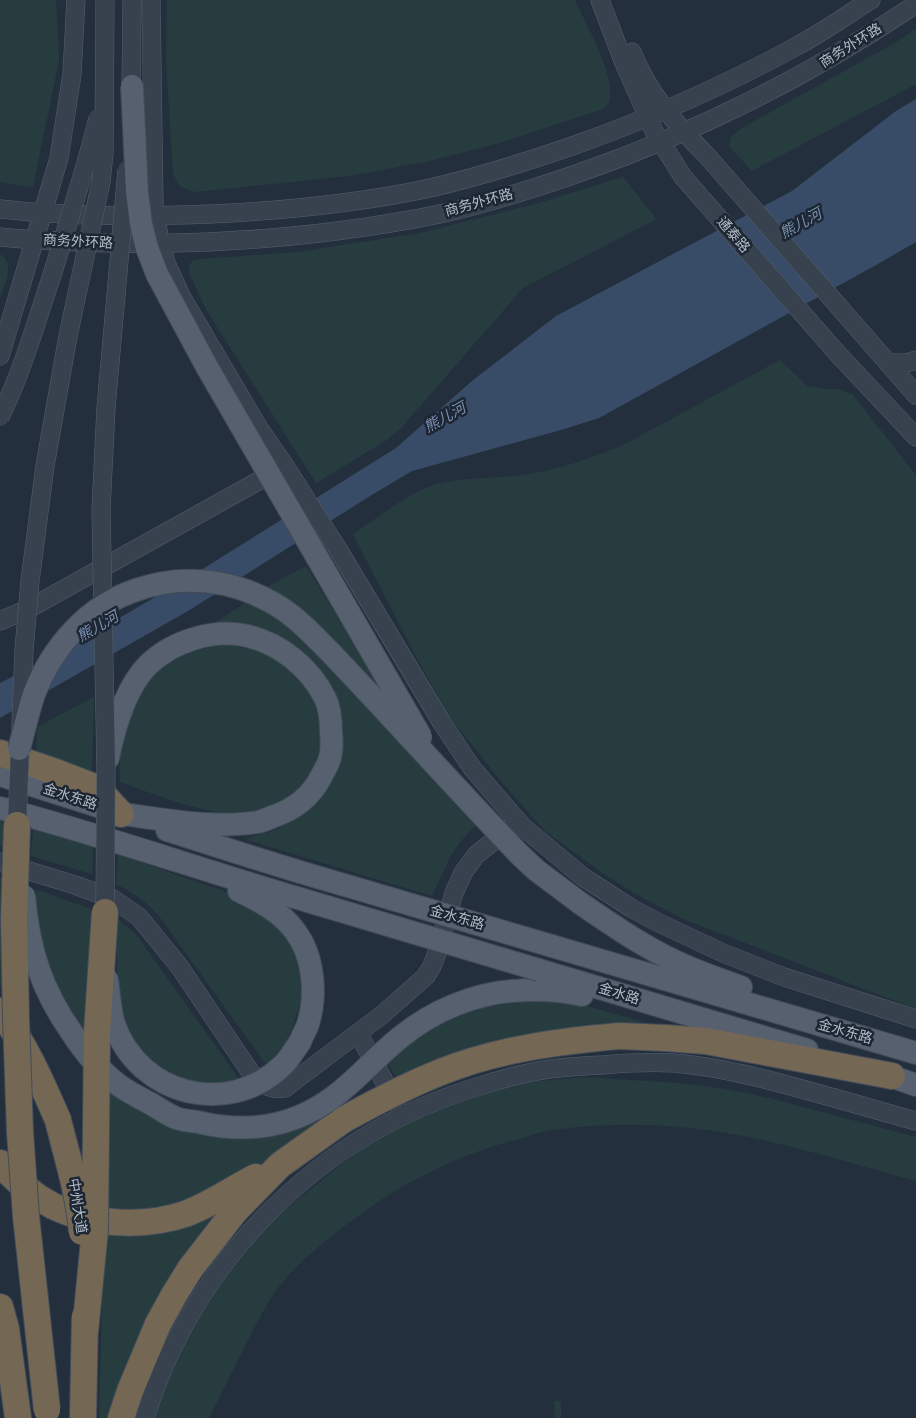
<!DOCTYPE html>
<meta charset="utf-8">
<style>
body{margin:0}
canvas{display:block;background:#242f3e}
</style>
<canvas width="916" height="1418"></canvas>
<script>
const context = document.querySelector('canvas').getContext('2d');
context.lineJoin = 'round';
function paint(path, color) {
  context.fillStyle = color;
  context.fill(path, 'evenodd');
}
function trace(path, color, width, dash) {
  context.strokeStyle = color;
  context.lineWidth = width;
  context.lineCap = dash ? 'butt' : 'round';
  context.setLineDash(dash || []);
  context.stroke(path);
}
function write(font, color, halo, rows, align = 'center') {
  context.font = font + ' "PT Sans","Noto Sans SC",sans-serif';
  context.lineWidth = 5;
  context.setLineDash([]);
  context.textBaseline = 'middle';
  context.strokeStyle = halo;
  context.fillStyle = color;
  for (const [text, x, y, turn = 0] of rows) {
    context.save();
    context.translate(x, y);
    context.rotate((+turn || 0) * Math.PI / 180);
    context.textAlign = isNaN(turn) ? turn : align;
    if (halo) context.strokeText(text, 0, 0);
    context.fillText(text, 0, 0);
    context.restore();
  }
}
paint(new Path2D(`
 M0,0H56L59,60L33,187L0,182Z
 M167,0H575C584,21 620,83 608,104C608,104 603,109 603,109L500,143L425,162L349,176L195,192C181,188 179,187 173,173L166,61Z
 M916,29V84L752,171L729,146L731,137L742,128L893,44Z
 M623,177L654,216L655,220L523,288L400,429L387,440L316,483L207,311L189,273V266L193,260L200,259L298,252L420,233L539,203Z
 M0,254C16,263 4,286 0,298Z
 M780,360L807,386L825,389H839L853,395L916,475V1009L681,918L634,893L604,874L546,832L505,786L450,718L413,651L353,534C376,519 399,500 424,489C451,476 493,479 523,475C558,470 592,458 625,444Z
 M306,566L381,689L378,690L303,611L267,587Z
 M245,603L261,609L283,623L330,667L476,825L460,842L451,855L432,896L244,839L270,832L282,827L309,810L318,800L336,772L343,750L342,719L339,705L324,679L213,624Z
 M229,645C244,648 261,650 273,657C281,662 291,670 297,676C302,681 305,687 308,692C314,702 321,715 323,727C328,776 288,810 241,813C206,816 155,794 120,782C120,767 119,751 122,736C128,706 148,670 177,656C194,649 211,647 229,645Z
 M94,697L92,771L36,753L37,727Z
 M0,819L7,821V848L0,846Z
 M33,829L93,847L92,874L31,856Z
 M118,854C144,863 171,873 197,882C210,887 225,890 237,897C265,912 294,936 302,968C306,982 302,1000 297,1013C291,1031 285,1056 265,1063L159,916C145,900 135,894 116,884Z
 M0,877L5,879L7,993L0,985Z
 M31,890L40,891L91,909L90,1039L65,1007L39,941Z
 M117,919L135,933L239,1079L233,1083L199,1084L170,1073L156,1064L140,1048L129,1029L121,1012L117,977Z
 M538,999L570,1002L601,1010L667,1029L398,1079L388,1064L410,1042L442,1023L473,1010L504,1000Z
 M583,1077L680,1083L725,1089L769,1098L916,1137V1181C842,1161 767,1136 690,1128C645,1123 597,1124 551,1130C540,1132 529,1136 519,1139C471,1151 426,1171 384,1198C349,1221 308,1252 281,1284C266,1303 256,1325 245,1346C233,1370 221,1394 209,1418H154L170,1369L204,1301L267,1224L342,1164L370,1143L438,1108L496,1090L530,1082Z
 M105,1086L159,1120H317L320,1125L259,1167L175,1209L104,1213Z
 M224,1206L110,1418H99L104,1227Z
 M554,1401H561V1418H555Z`), '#263c3f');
paint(new Path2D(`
 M916,99V242L876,265L599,418L561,430L412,471L370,496L188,611L0,718V683L58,654L198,572L396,448L472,381L556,316L792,191L896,111Z`), '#394c67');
const minor = new Path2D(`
 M151,0L154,205L159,237L166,263L181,296L260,430L285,466L336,546L442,723L472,768L522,826L583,877L631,908L657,922L723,953L784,977L916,1019
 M600,0L624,63L654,131L683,177L837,353L916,437
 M632,52C649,95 677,125 708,157L916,395
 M0,209C70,217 141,217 211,214C280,211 349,204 416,191C470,180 523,163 575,145C651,118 726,85 797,46C823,32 847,15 871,0
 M0,237C19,239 39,240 58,241C108,244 158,244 208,242C280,239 350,231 420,218C474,208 527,191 579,173C700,131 810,76 916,4
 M0,356L59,158L72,74L76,0
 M889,363H906L916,360
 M0,621L30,608L280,469
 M0,862L75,885L113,899L139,917L179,966L253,1076C265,1085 269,1090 285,1088L383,1014L426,976L432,966L437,953L454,893L463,873L476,855L510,828
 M358,1033L396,1103
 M145,1418C195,1257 322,1132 483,1085C499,1080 516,1075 533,1072C556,1067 580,1066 603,1065C626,1063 650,1062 674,1063C722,1067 770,1080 816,1093C850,1102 883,1112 916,1121`);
const major = new Path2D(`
 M108,758C114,729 126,688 147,666C172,641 214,628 248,636C281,644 310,668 325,698C330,708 331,721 331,732C332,741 332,752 329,761C327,766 324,771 322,775C311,797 295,809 272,817C267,819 263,821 258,822C213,829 167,820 123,814
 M0,775L123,814
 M0,808C99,834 196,868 294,897
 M167,830L242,854L300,872
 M239,891C260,901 281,912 295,931C314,956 317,995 308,1024C306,1030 302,1036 300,1042
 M580,903C615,927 651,952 690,968C707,975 724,981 741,987
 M552,946L916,1053
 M539,970L807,1050
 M512,991C538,989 556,990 582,995
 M876,1071L916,1085`);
const highway = new Path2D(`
 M0,753L53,771L97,788L121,814
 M0,1011C25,1044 41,1081 58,1120
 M619,1036L666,1038L706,1041L892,1076
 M0,1163C15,1180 33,1196 53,1206C93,1225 143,1228 185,1214C210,1205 232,1189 256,1177
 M0,1307L6,1329L18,1418
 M121,1418L130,1391L158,1324L174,1295L190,1269L235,1211L280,1165L343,1120`);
trace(minor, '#565f6c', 19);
trace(major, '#414a57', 24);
trace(highway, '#434c59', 28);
trace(minor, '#38414e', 18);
trace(major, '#56606e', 22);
trace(highway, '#746855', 26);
const minorBridge = new Path2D(`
 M131,97L132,0
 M0,417C22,372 36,323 52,275C68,223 85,171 98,118
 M17,825L24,650L30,581L45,466L68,336L101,182L104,153L105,0
 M105,912L106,767L101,509L106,408L127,170`);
const majorBridge = new Path2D(`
 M132,86L137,192L141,224L147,248L157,274L207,367L421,737
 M19,749C24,731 28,712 34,694C52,647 88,606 136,590C181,574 230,579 271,602C294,614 312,634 331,653C347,670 364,688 380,705C426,755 472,805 519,854L536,870L580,903
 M300,872L552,946
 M24,896C29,950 41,989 72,1033C85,1053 101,1072 120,1086C130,1093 142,1099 153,1105C160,1109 168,1115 176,1118C184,1121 194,1121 202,1123C238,1131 275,1129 309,1112C346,1094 370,1061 402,1036C433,1011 473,994 512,991
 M294,897L539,970
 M107,979C109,993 110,1011 114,1024C139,1095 227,1118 282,1066C289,1060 294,1050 300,1042`);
const highwayBridge = new Path2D(`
 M17,825L14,919L16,1018L20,1132L26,1216L47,1410
 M58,1120C67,1157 79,1194 82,1232
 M343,1120C379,1100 415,1081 454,1067C507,1048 563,1041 619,1036
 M85,1332L95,1230L97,1032L105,912
 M83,1418L85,1316`);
trace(minorBridge, '#565f6c', 19, []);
trace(majorBridge, '#414a57', 24, []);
trace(highwayBridge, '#434c59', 28, []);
trace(minorBridge, '#38414e', 18);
trace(majorBridge, '#56606e', 22);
trace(highwayBridge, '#746855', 26);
write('14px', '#b4bcc9', '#1d2633', [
 ["商务外环路",851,46,-32],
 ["商务外环路",479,203,-15],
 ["通泰路",733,235,49],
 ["商务外环路",78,242,3],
 ["金水东路",70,797,18],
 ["金水东路",457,918,16],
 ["金水路",619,994,17],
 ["金水东路",845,1032,16],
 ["中州大道",77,1206,81]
]);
write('italic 15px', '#7c92b1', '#1d2633', [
 ["熊儿河",801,224,-29],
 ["熊儿河",445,418,-29],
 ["熊儿河",98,627,-30]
]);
</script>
